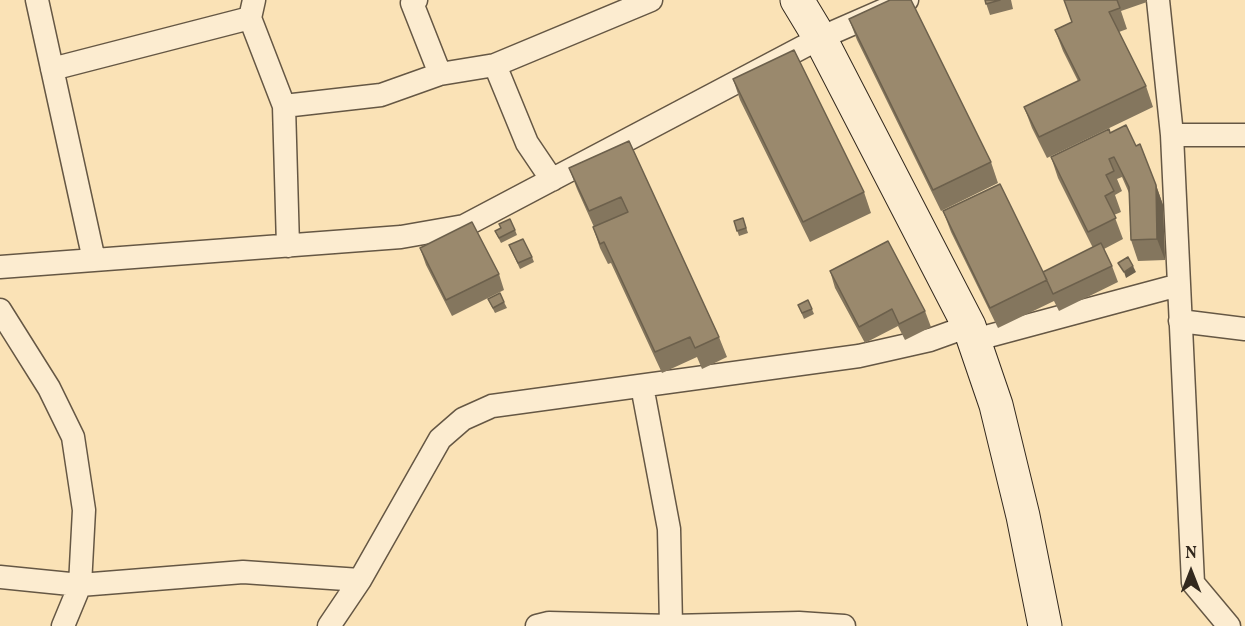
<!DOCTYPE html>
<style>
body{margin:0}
#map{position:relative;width:1245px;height:626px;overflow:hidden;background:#fae2b6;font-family:Vollkorn,serif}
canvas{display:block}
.north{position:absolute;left:1161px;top:542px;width:60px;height:60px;-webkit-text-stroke:4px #fcecd0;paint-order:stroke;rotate:0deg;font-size:16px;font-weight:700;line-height:24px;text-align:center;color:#33291e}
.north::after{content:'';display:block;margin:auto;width:21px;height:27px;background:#33291e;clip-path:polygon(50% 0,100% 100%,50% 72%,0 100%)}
</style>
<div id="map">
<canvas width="1245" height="626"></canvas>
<div class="north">N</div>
</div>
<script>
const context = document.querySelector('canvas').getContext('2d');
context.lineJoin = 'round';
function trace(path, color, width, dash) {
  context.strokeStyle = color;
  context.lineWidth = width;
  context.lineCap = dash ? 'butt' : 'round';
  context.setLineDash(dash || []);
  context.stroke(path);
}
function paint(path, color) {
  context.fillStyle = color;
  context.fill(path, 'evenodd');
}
const street = new Path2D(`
 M37,0L94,260
 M254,0L250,18L284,106L288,246
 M1158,0L1172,135L1193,583L1229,626
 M495,65L527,143L552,180
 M52,69L250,18
 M440,74L495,65L651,0
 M284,106L381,95L440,74L412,3L416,0
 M1172,135H1245
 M0,267L401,237L464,226L820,38L907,0
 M0,310L49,388L73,437L84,510L80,585L63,626
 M1180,321L1245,329
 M974,340L1179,285
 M642,386L669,529L671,626
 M0,577L80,585L243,572L360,580
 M329,626L360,580L440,439L463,419L492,406L859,356L930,340L969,326
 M537,626L549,623L671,626L799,623L844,626`);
const secondary = new Path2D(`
 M797,0L820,38L969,326L996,405L1023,516L1045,626`);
trace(street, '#655744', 25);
trace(secondary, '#33291e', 35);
trace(street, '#fcecd0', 22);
trace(secondary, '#fcecd0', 33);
paint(new Path2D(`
 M985,0H1011L1013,9L990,15Z
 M1064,0H1146L1147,2L1121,11L1127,29L1119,32L1146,86L1153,107L1047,158L1032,128L1024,107L1078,81L1063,51L1055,30L1072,22Z
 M849,19L991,162L998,183L941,211L857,40Z
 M733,79L864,192L871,213L810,242L740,100Z
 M1110,133L1156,185L1163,205L1165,260L1138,261L1131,240L1129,193L1122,177L1117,179L1122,191L1115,195L1121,212L1114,215L1123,239L1104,249L1112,266L1118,282L1059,311L1054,301L998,328L951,232L943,211L1043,272L1093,248L1058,178L1051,157Z
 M629,141L719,337L727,357L702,369L697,357L662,373L611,263L608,264L600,248L593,227H594L577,189L569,168Z
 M743,218L748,233L739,236L734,221Z
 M499,224L515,230L517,235L501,243L495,231L501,228Z
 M509,245L532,257L534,262L520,269Z
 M420,248L499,274L504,290L452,316L426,265Z
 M830,271L925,311L931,327L905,340L898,326L865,343L835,288Z
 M488,299L504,302L507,308L495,313Z
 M808,300L814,314L804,319L798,305Z`), '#84765e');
paint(new Path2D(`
 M1156,185L1163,205L1165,260L1157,239Z
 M1133,266L1136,272L1126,278L1124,272Z`), '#6c604c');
const building = new Path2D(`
 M890,0H911L991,162L933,190L849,19Z
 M985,0H1000L986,4Z
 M1064,0H1117L1120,8L1109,12L1146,86L1039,137L1024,107L1080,80L1055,30L1072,22Z
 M794,50L864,192L803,222L733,79Z
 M1126,125L1136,146L1140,144L1156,185L1157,239L1131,240L1129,187L1114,157L1109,159L1114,171L1106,175L1114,191L1105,196L1116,218L1088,232L1051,157L1109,129L1110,133Z
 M629,141L719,337L695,348L690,337L655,352L604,242L600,244L593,227L628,212L621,197L589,211L569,168Z
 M1000,184L1047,280L990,308L943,211Z
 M743,218L746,228L737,231L734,221Z
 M510,219L515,230L499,238L495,231L501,228L499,224Z
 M472,222L499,274L446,300L420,248Z
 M523,239L532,257L518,263L509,245Z
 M888,241L925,311L899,324L892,309L859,327L830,271Z
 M1101,243L1112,266L1053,294L1043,272Z
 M1128,257L1133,266L1124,272L1118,263Z
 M500,293L504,302L493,308L488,299Z
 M808,300L812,309L802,313L798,305Z`);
paint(building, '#9a896d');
trace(building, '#6c604c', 1.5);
</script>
